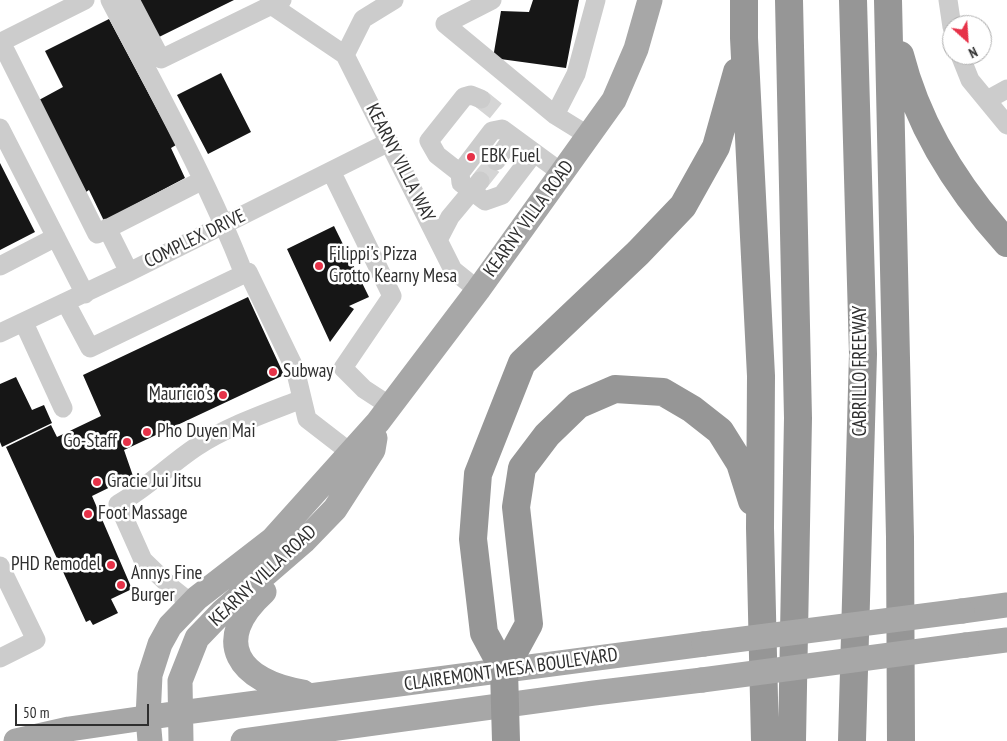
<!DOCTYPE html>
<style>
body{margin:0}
#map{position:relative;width:1007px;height:741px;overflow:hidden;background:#fff;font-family:"PT Sans Narrow",sans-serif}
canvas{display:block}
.north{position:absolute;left:942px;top:15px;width:50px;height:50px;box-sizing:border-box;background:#fff;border:1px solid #acacac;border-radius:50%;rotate:154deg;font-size:14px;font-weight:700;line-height:20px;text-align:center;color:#2f2f2f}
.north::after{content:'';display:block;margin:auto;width:18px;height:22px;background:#e63248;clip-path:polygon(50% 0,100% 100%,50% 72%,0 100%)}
.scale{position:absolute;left:15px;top:704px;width:134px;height:22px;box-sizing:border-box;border:2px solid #2f2f2f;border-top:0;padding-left:6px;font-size:15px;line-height:18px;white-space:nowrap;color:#2f2f2f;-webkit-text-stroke:4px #fff;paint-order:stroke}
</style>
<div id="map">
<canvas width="1007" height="741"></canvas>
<div class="north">N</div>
<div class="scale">50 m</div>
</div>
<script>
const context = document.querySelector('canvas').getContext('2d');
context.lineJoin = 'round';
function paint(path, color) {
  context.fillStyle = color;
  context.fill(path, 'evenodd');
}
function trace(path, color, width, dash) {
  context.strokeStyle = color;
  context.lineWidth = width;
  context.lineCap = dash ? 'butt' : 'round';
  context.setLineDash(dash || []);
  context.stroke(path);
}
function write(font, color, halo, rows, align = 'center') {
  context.font = font + ' "PT Sans Narrow",sans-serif';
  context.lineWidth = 5;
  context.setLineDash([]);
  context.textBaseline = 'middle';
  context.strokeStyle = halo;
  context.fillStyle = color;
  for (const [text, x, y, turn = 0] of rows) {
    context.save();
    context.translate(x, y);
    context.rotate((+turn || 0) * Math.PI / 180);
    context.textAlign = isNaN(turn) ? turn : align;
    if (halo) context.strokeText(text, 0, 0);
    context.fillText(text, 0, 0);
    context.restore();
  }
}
paint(new Path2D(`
 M139,0H234L157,38Z
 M533,0H579L566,68L493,58L501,11L529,12Z
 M109,19L176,145L171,148L185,178L104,221L89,190L86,192L39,100L63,87L45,51Z
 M221,73L251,132L208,154L177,95Z
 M0,163L35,232L0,250Z
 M334,226L369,297L349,306L354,309L330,342L287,249Z
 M248,297L284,375L124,450L133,476L92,496L132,589L111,599L118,613L93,625L90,620L86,622L6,447L51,425L57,437L101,416L83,375Z
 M16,377L32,410L44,405L52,423L2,447L0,442V384Z`), '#161616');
trace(new Path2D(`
 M481,99L501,115
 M480,181L496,161`), '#d5d5d5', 19, [19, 9]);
trace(new Path2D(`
 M85,0L1,42L97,234L203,180
 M110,0C157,90 207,179 244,274
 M130,0L161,59L282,0
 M492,0L445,24L555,115L589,136
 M948,0L952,27
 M271,5L345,55
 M345,55L453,270L478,290
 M345,55L363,19L394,0
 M960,55L970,80L1007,125
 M987,100L1007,89
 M555,115L576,74L596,0
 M0,128L85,294
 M534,153L502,195L485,201L461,183L460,173L492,131L502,129L562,173
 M496,161L513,137
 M331,171L392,296L343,368L364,389L390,406
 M460,173L437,155L429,141L464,97L471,95L481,99
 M107,228L129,272
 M438,240L450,217L480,181
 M0,266L56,237
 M66,303L90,348L248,272L295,369L307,419L351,453
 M24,323L63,408
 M0,333L129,272L389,142
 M0,566L36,640L0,658
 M192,604L173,589L143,560L118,504C147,488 169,465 196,447C228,426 266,413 302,399`), '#ccc', 19);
trace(new Path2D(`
 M264,592C210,641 239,682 303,692
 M962,611L1007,605
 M966,645L1007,640
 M16,741L69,729L179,713L704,644
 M150,741L148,718L150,675L160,644L170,626L197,598L272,540L378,422L478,290L614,100L636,49L650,0
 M181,741L180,681L197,638L223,611L304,541L335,509L373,450L375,438
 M243,741L594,693L702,680`), '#a7a7a7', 25);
trace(new Path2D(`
 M744,0V38L761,376L760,528L765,741
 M789,0L798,418L792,741
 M888,0L900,537L901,741
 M900,55C918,126 958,189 1007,243
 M504,670L484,633L473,539L478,474L522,363L638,253L683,206L716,147L737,72
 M506,741L504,670L529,624L516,507L522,468L547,435L578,405L615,389L663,392L692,409L720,431L740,463L752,501
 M852,741L863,354L853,0`), '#969696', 28);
trace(new Path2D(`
 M704,644L962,611
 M702,680L966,645`), '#a7a7a7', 25);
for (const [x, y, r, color] of [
 [471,157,5,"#e63248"],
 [319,266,5,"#e63248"],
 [273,372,5,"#e63248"],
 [223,395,5,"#e63248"],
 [147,432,5,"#e63248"],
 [127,442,5,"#e63248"],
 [97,482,5,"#e63248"],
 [88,514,5,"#e63248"],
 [111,565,5,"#e63248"],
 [121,585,5,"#e63248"]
]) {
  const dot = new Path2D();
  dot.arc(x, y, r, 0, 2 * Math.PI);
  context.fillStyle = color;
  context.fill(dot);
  trace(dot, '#fff', 2);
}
write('19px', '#2f2f2f', '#fff', [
 ["EBK Fuel",481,157],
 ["Filippi's Pizza",329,255],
 ["Grotto Kearny Mesa",329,277],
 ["Subway",283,372],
 ["Mauricio's",213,395,"right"],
 ["Pho Duyen Mai",157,432],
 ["Go-Staff",117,442,"right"],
 ["Gracie Jui Jitsu",107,482],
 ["Foot Massage",98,514],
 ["PHD Remodel",101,565,"right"],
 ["Annys Fine",131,574],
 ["Burger",131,596]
], 'left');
write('19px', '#2f2f2f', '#fff', [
 ["KEARNY VILLA WAY",400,163,63],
 ["KEARNY VILLA ROAD",529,219,-54],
 ["COMPLEX DRIVE",195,239,-26],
 ["CABRILLO FREEWAY",861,371,-90],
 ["KEARNY VILLA ROAD",263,576,-43],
 ["CLAIREMONT MESA BOULEVARD",511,670,-8]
]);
</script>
